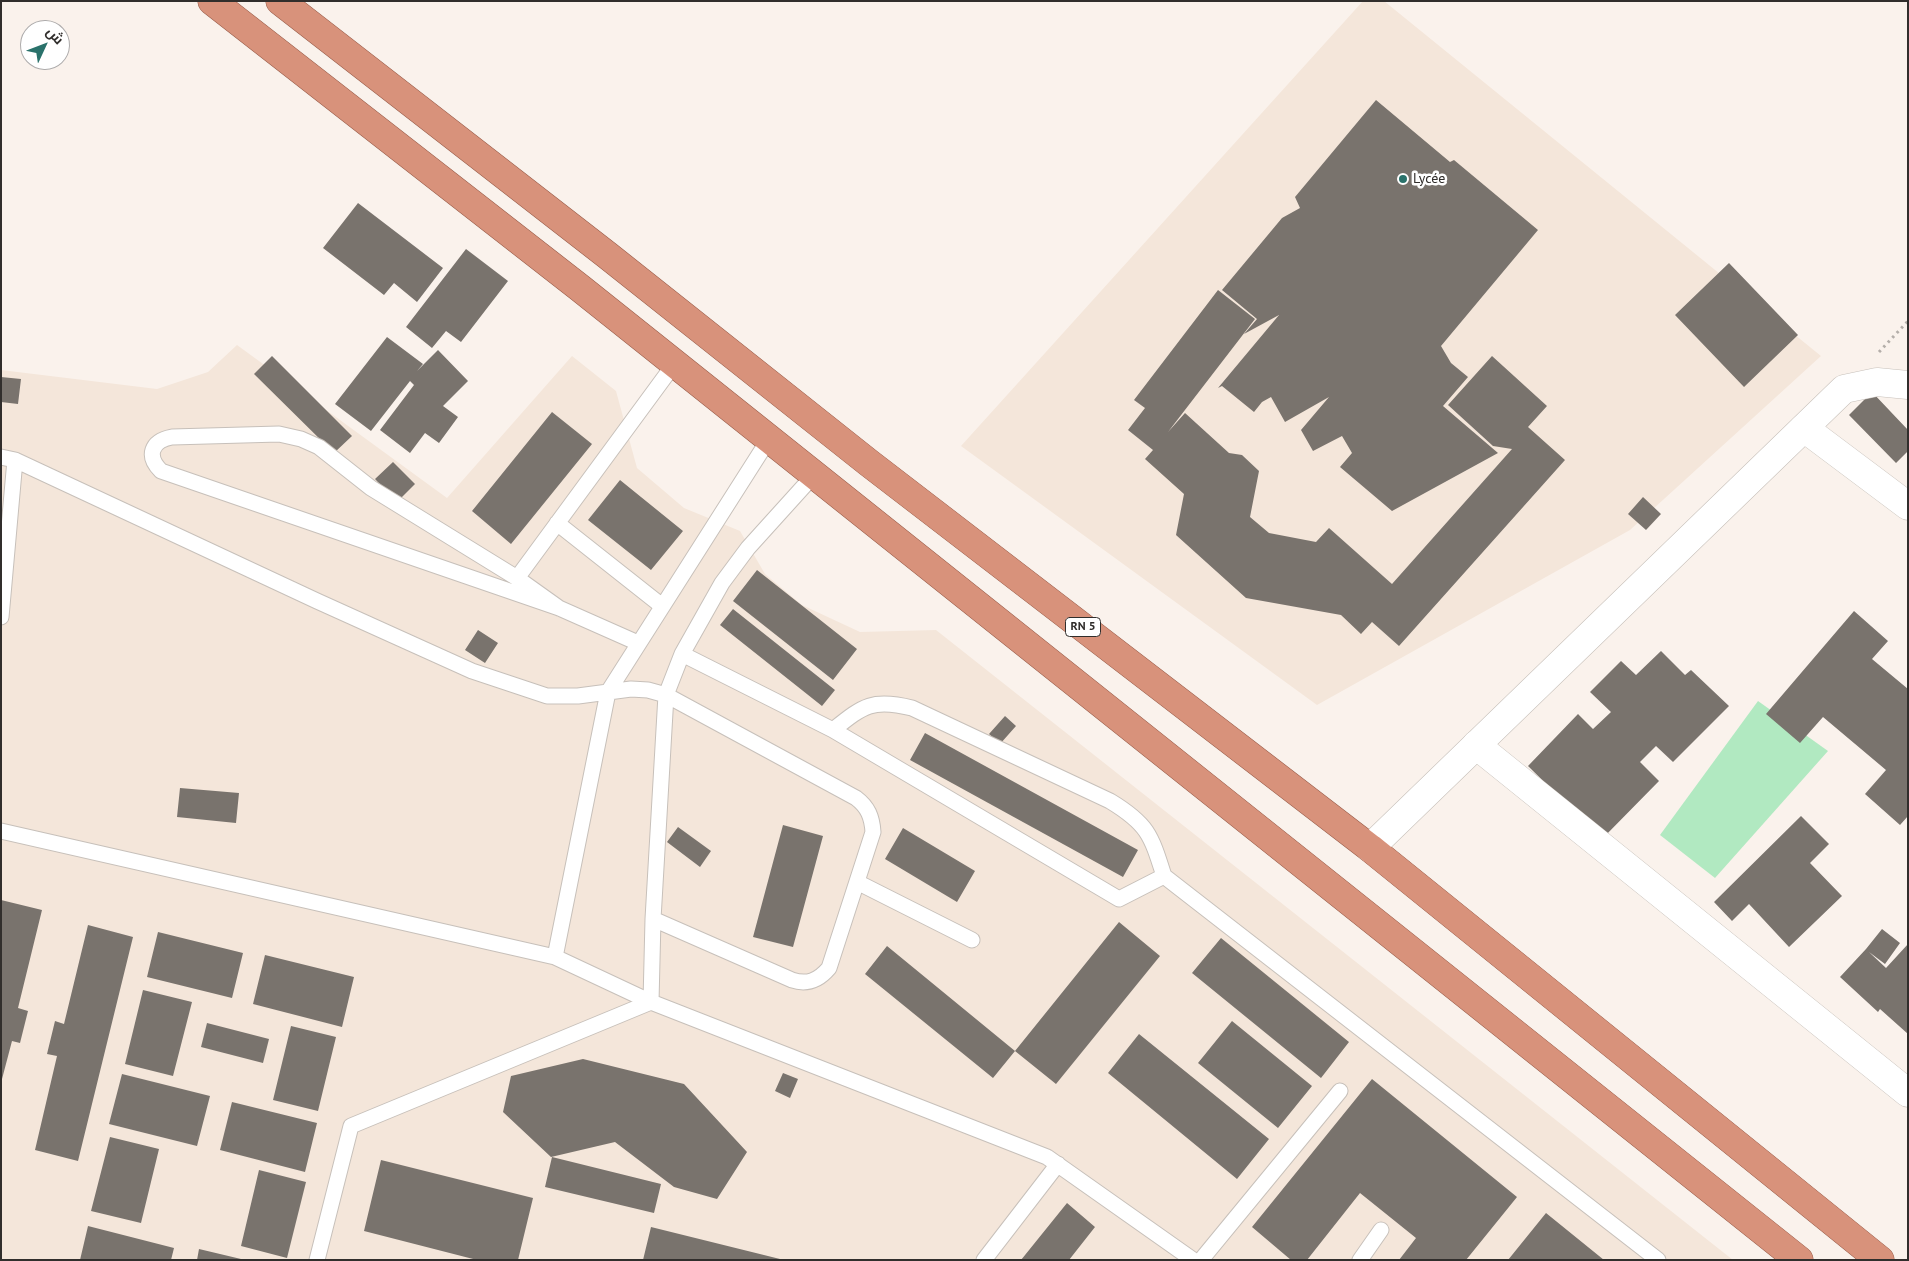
<!DOCTYPE html>
<meta charset="utf-8">
<style>
body{margin:0}
#map{position:relative;width:1909px;height:1261px;overflow:hidden;background:#faf2ec;font-family:"PT Sans",Cairo,sans-serif}
canvas{display:block}
.frame{position:absolute;inset:0;border:2px solid #312e2c;pointer-events:none}
.north{position:absolute;left:20px;top:20px;width:50px;height:50px;box-sizing:border-box;background:#fff;border:1px solid #adabab;border-radius:50%;rotate:47deg;font-size:14px;font-weight:700;line-height:20px;text-align:center;color:#312e2c}
.north::after{content:'';display:block;margin:auto;width:18px;height:22px;background:#2a726b;clip-path:polygon(50% 0,100% 100%,50% 72%,0 100%)}
</style>
<div id="map">
<canvas width="1909" height="1261"></canvas>
<div class="frame"></div>
<div class="north">ش</div>
</div>
<script>
const context = document.querySelector('canvas').getContext('2d');
context.lineJoin = 'round';
function paint(path, color) {
  context.fillStyle = color;
  context.fill(path, 'evenodd');
}
function trace(path, color, width, dash) {
  context.strokeStyle = color;
  context.lineWidth = width;
  context.lineCap = dash ? 'butt' : 'round';
  context.setLineDash(dash || []);
  context.stroke(path);
}
function write(font, color, halo, rows, align = 'center') {
  context.font = font + ' "PT Sans",sans-serif';
  context.lineWidth = 5;
  context.setLineDash([]);
  context.textBaseline = 'middle';
  context.strokeStyle = halo;
  context.fillStyle = color;
  for (const [text, x, y, turn = 0] of rows) {
    context.save();
    context.translate(x, y);
    context.rotate((+turn || 0) * Math.PI / 180);
    context.textAlign = isNaN(turn) ? turn : align;
    if (halo) context.strokeText(text, 0, 0);
    context.fillText(text, 0, 0);
    context.restore();
  }
}
paint(new Path2D(`
 M1363,1H1384L1821,356L1630,530L1317,705L961,446Z
 M237,345L447,498L572,356L616,391L637,468L684,508L740,531L765,574L802,605L860,632L936,630L1733,1260H1V370L157,389L208,372Z`), '#f4e6da');
paint(new Path2D(`
 M1758,701L1828,751L1715,878L1660,835Z`), '#b1e9c1');
paint(new Path2D(`
 M1376,100L1450,162L1454,160L1538,230L1441,346L1451,363L1468,377L1443,406L1498,453L1392,511L1340,467L1352,453L1342,436L1313,451L1301,430L1329,397L1285,422L1271,397L1262,402L1254,412L1222,386L1218,388L1279,315L1244,334L1257,319L1222,290L1282,218L1300,208L1295,197Z
 M358,203L443,268L417,302L394,283L384,295L323,248Z
 M466,249L508,281L461,342L446,331L432,348L406,327Z
 M1729,263L1798,335L1744,387L1675,315Z
 M1218,290L1255,319L1168,432L1185,413L1229,453L1242,455L1259,471L1250,517L1269,533L1316,542L1329,528L1392,584L1512,449L1493,446L1448,405L1492,356L1547,406L1528,427L1565,460L1399,646L1372,622L1361,634L1341,615L1246,598L1176,535L1184,494L1145,459L1153,450L1128,430L1145,408L1134,400Z
 M387,337L423,364L417,371L438,350L468,381L443,406L458,417L439,443L425,433L410,453L380,430L414,385L410,381L371,431L335,404Z
 M272,356L352,436L334,453L254,374Z
 M1,377L21,379L18,404L1,402Z
 M1872,392L1908,430V451L1896,463L1849,415Z
 M552,412L592,444L511,544L472,511Z
 M393,462L415,484L397,502L375,479Z
 M620,480L683,531L651,570L588,520Z
 M1643,497L1661,514L1646,530L1628,514Z
 M757,570L857,649L833,680L733,601Z
 M733,609L835,690L822,706L720,625Z
 M1854,611L1888,641L1872,659L1908,689V816L1900,825L1865,794L1886,770L1823,717L1800,743L1766,714Z
 M478,630L498,643L485,663L465,650Z
 M1661,651L1685,675L1691,670L1729,706L1673,762L1656,746L1640,762L1659,781L1602,839L1528,766L1578,714L1593,729L1611,712L1590,692L1621,661L1636,675Z
 M1005,716L1016,726L1000,744L989,734Z
 M925,733L1138,850L1123,877L910,760Z
 M180,788L239,793L236,823L177,817Z
 M1801,816L1829,844L1810,863L1842,896L1789,947L1749,904L1732,921L1714,902Z
 M783,825L823,836L793,947L753,937Z
 M678,827L711,851L700,867L667,842Z
 M903,828L975,871L957,902L885,859Z
 M1,900L42,910L18,1008L28,1011L20,1043L12,1041L2,1079Z
 M1119,922L1160,956L1056,1084L1015,1051Z
 M88,925L133,937L78,1161L35,1150L57,1056L47,1054L55,1021L64,1024Z
 M1882,929L1900,943L1885,964L1869,952L1886,968L1908,944V1034L1880,1009L1878,1012L1840,977L1866,949Z
 M158,932L243,953L232,998L147,977Z
 M1221,938L1349,1042L1321,1078L1192,973Z
 M887,946L1015,1051L993,1078L865,974Z
 M265,955L354,977L342,1027L253,1004Z
 M143,990L192,1002L173,1076L125,1064Z
 M1232,1021L1312,1086L1278,1128L1198,1063Z
 M207,1023L269,1039L263,1063L201,1047Z
 M291,1026L336,1037L318,1111L273,1100Z
 M1139,1034L1269,1139L1237,1179L1108,1073Z
 M583,1059L684,1084L747,1152L717,1199L674,1187L615,1142L551,1157L503,1112L511,1076Z
 M783,1073L798,1079L790,1098L775,1091Z
 M122,1074L210,1096L197,1146L109,1124Z
 M1372,1079L1517,1197L1466,1260H1399L1416,1238L1360,1193L1307,1260H1291L1252,1227Z
 M232,1102L317,1123L305,1172L220,1150Z
 M110,1137L159,1149L141,1223L91,1211Z
 M552,1157L661,1184L654,1213L545,1187Z
 M381,1160L533,1198L518,1260H477L364,1231Z
 M259,1170L306,1182L287,1258L241,1246Z
 M1067,1203L1095,1227L1069,1260H1021Z
 M1546,1213L1604,1260H1508Z
 M88,1226L174,1248L171,1260H80Z
 M651,1227L780,1259V1260H643Z
 M199,1249L241,1259V1260H197Z`), '#79736d');
const service = new Path2D(`
 M1,457L15,460L317,601L472,671L547,696H578L631,689L648,690L666,695L856,798C868,807 872,817 873,832L829,968C818,981 807,985 792,980L653,919
 M814,475L748,548L722,583L682,654L666,695L653,919L651,1002L1047,1157L1193,1260
 M557,523L662,606
 M517,578L675,363
 M559,608L517,578L371,488L319,447L301,439L279,434L172,437C151,441 146,456 161,471L559,608L638,643
 M1,617L15,460
 M682,654L833,730L1119,899L1164,876L1658,1260
 M833,730C863,706 872,698 912,708L1110,801C1148,824 1151,835 1164,876
 M1,831L555,957L608,692L769,439
 M857,882L972,940
 M317,1260L351,1126L651,1002L555,957
 M984,1260L1058,1164
 M1201,1260L1340,1091
 M1360,1260L1381,1230`);
const minor = new Path2D(`
 M1804,428L1908,506
 M1476,745L1908,1093`);
const tertiary = new Path2D(`
 M1370,848L1844,389L1877,382L1908,385`);
const trunk = new Path2D(`
 M212,1L580,288L1799,1260
 M280,1L607,255L869,463L1370,848L1880,1260`);
trace(service, '#c7c0ba', 17);
trace(minor, '#c7c0ba', 29);
trace(tertiary, '#c7c0ba', 29);
trace(trunk, '#985d4a', 29);
trace(new Path2D(`
 M1879,352L1908,321`), '#b4aea9', 3, [2.5, 4]);
trace(service, '#fff', 15);
trace(minor, '#fff', 28);
trace(tertiary, '#fff', 28);
trace(trunk, '#d8927b', 28);
for (const [x, y, r, color] of [
 [1403,179,5,"#2a726b"]
]) {
  const dot = new Path2D();
  dot.arc(x, y, r, 0, 2 * Math.PI);
  context.fillStyle = color;
  context.fill(dot);
  trace(dot, '#fff', 2);
}
for (const [x, y, w] of [
 [1083,627,35]
]) {
  const box = new Path2D();
  box.roundRect(x - w / 2, y - 9.5, w, 19, 4);
  context.fillStyle = '#fff';
  context.fill(box);
  trace(box, '#312e2c', 1);
}
write('bold 12px', '#312e2c', null, [
 ["RN 5",1083,627]
]);
write('14px', '#312e2c', '#fff', [
 ["Lycée",1413,179]
], 'left');
</script>
